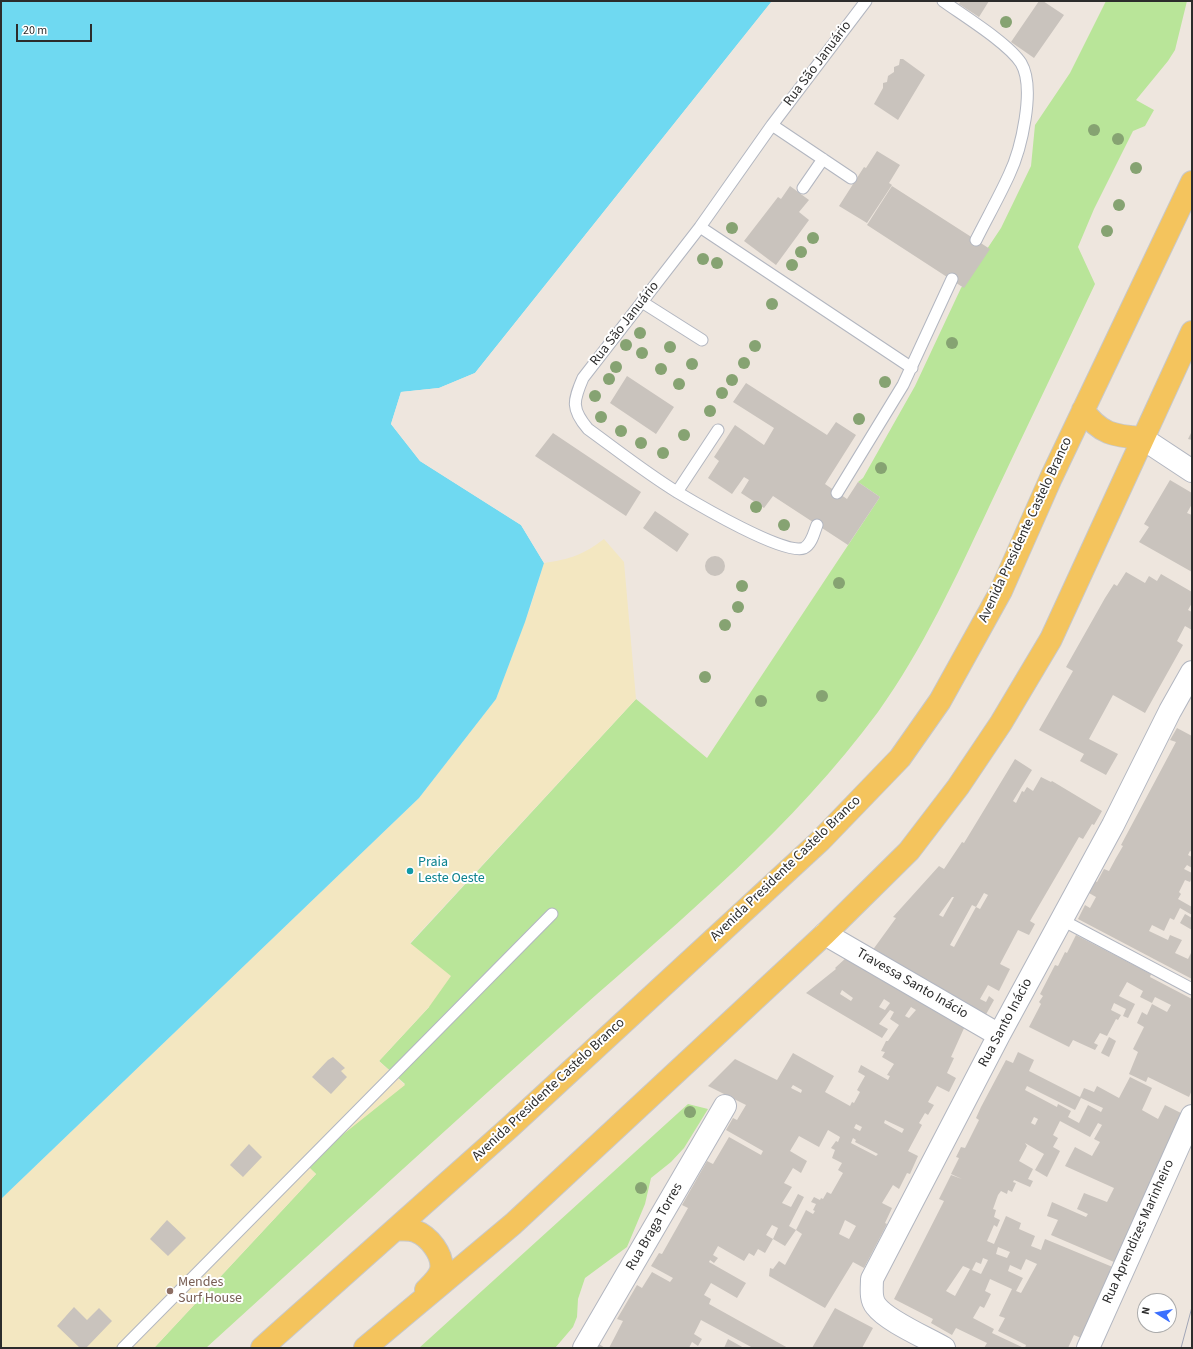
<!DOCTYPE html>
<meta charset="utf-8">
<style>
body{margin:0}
#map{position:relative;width:1193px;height:1349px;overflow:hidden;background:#eee6de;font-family:"Source Sans 3",sans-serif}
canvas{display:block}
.frame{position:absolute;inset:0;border:2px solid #2c2c2c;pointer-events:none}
.north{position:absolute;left:1137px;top:1293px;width:40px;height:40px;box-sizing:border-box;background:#fff;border:1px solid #ababab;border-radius:50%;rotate:281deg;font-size:11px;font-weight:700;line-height:16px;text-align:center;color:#2c2c2c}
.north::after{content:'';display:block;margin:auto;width:14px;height:18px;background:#3b6ffe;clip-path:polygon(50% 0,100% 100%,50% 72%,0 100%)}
.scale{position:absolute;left:16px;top:24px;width:76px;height:18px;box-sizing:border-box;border:2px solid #2c2c2c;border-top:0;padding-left:5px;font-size:12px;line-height:14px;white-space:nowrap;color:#2c2c2c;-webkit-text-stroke:3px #fff;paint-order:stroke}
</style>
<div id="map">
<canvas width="1193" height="1349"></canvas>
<div class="frame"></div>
<div class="north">N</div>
<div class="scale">20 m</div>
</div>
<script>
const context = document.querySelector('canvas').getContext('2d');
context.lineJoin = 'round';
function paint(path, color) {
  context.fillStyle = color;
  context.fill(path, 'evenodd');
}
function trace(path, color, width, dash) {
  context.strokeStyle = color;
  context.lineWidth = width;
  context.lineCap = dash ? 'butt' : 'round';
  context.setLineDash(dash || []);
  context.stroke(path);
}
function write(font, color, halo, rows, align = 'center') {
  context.font = font + ' "Source Sans 3",sans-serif';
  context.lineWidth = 4;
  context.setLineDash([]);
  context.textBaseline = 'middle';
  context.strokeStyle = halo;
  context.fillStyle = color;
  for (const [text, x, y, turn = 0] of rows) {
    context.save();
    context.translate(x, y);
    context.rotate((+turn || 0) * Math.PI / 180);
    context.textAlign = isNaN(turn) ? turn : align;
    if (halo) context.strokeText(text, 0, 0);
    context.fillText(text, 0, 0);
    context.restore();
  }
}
paint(new Path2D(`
 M1106,1H1187L1175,50L1168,61L1136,100L1154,110L1145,126L1133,131L1094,209L1078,247L1095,284C1060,358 1024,433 989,507C956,577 923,649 878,712C794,826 683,918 578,1011C453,1123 330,1235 206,1348H154L316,1174L305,1164L405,1084L379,1061L429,1007L410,944L636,699L707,758L880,497L858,482L863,478L915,386L961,288L1001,228L1031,166L1035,125L1070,73Z
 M688,1104L708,1109L684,1148L671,1162L651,1178L645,1204L627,1247L585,1278L578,1299L577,1317L573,1327L555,1348H419Z`), '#b9e599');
paint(new Path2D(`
 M604,539L624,562L636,699L410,943L451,976L429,1007L379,1061L405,1085L306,1164L316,1174L154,1348H1V1199L419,798L496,699L531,605L544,563C571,559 583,555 604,539Z`), '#f3e7c1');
paint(new Path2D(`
 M1,1H772L475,373L439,388L401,392L391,424L420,461L521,525L544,563L525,622L496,699L419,798L1,1199Z`), '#6fd9f1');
paint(new Path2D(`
 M772,1L773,2L476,374L439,390L402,393L393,424L422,459L522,523L546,563H544L521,525L420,461L391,424L401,392L439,388L475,373Z`), '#eee6de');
paint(new Path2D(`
 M961,1H989L979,17L959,4Z
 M1039,1H1043L1064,15L1034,58L1011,42Z
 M900,59H903L925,75L898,120L874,104L883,88V83L887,82L888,76L894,72V67L899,65Z
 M877,151L900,165L889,183L892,185L867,223L839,206L864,167L866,168Z
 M790,186L809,200L799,212L809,220L776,265L744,241L778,197L781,199Z
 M892,186L990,249L964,288L867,225Z
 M627,376L674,407L656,434L610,403Z
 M746,383L827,435L836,422L856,435L825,484L847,499L858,482L880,497L848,545L773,496L764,508L741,493L749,480L744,477L732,494L708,478L719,461L714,457L735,425L764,445L774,428L733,402Z
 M1192,431V440L1188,439Z
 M553,433L641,492L626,516L535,456Z
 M1170,480L1192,493V504L1187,513L1192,515V572L1139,542L1149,527L1144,524Z
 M655,511L689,534L677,552L643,528Z
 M705 566a10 10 0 1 1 20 0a10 10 0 1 1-20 0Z
 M1126,572L1145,583L1149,576L1157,581L1161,574L1192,592V603L1188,610L1192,612V630L1185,626L1177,641L1183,645L1145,713L1113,695L1089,739L1118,754L1106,775L1080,761L1084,754L1039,730L1073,671L1066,667L1105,598L1114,584L1117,586Z
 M1177,728L1192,736V852L1190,851L1188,855L1192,857V868L1187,865L1184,869L1192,873V878L1190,882L1185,880L1179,892L1181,894L1178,899L1192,907V915L1180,908L1174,920L1170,918L1164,931L1152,925L1149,931L1168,940L1170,935L1182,940L1175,953L1188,959L1192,951V979L1078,919L1085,905L1090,908L1096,897L1089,893L1095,881L1097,882L1104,869L1109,871L1116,858L1123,846L1121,845L1176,742L1170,740Z
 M1015,759L1032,770L1013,801L1016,803L1022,791L1024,792L1027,787L1033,791L1041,777L1051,782L1052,781L1102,811L1094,825L1092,824L1083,839L1079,837L1030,921L1035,924L1029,935L1018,930L1000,964L1010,969L999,991L988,985L980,999L986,1002L989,996L994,1000L984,1018L872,951L896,918L893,917L939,866L944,869L962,842L964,843ZM984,893L988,895L980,909L976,907L954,947L950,945L972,905L976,907ZM952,897H954L943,917L939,915Z
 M1185,914L1192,918V930L1180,923Z
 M1076,935L1151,974L1150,977L1192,999V1090L1189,1097L1148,1077L1146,1082L1129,1074L1138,1052L1133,1049L1144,1027L1137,1023L1142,1012L1147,1015L1152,1004L1167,1012L1171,1005L1155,997L1152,1003L1140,997L1143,991L1127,982L1119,996L1135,1004L1128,1018L1123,1016L1126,1009L1114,1003L1111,1010L1121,1015L1118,1020L1116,1019L1107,1036L1100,1033L1094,1043L1098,1045L1095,1050L1073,1040L1069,1047L1029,1027L1041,1004L1039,1002L1043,996L1040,994L1055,965L1058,966L1065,952L1067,953Z
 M847,957L965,1026L951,1057L954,1058L947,1073L956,1078L949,1092L937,1086L928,1102L934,1105L928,1115L925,1113L919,1123L922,1125L908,1151L918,1156L910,1174L907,1173L899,1189L893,1185L882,1203L892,1208L885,1223L887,1224L864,1268L853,1262L825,1308L769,1276L770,1268L773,1269L779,1261L785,1265L802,1234L796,1230L785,1246L773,1239L778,1228L772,1225L766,1235L773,1239L765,1253L758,1249L754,1256L749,1253L744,1261L718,1246L713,1255L718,1258L714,1263L710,1260L709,1262L746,1283L737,1298L711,1283L704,1295L711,1299L709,1304L788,1348H753L701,1320L694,1334L702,1339L698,1346L692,1342L689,1348H609L623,1321L617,1319L637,1285L642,1288L652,1272L670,1282L673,1278L651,1266L659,1253L662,1254L688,1208L682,1205L707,1161L713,1164L729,1137L761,1155L763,1151L726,1130L733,1118L737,1120L746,1105L708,1086L735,1059L777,1080L793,1053L834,1076L825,1092L850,1106L852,1102L854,1103L860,1092L857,1090L865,1076L858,1072L861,1065L888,1080L890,1076L887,1075L894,1064L882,1057L885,1052L881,1051L886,1041H888L899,1025L890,1019L894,1012L890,1010L879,1024L888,1029L882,1038L806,993L836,969L835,968ZM842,990L853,998L851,1001L840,994ZM884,999L890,1003L885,1010L879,1007ZM911,1007L916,1010L909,1018L905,1016ZM793,1085L802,1090L801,1093L791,1088ZM885,1120L904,1129L902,1133L884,1123ZM856,1124L862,1127L860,1131L854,1128ZM828,1130L840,1137L838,1142L836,1141L831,1148L835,1150L832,1158L842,1163L838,1170L843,1173L831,1194L827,1192L823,1199L821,1198L820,1200L814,1197L811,1202L816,1204L813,1210L815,1211L813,1214L806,1210L796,1230L789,1226L804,1197L798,1194L791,1207L782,1203L792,1187L784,1183L793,1168L801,1173L807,1161L790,1151L799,1136L819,1147ZM853,1138L856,1140L855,1142L878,1154L876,1156L851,1143ZM845,1220L856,1226L849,1239L839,1234Z
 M1109,1037L1116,1041L1109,1057L1101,1053Z
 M1018,1052L1034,1060L1029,1071L1080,1097L1084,1088L1094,1092L1097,1086L1119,1098L1130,1077L1152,1088L1142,1110L1158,1119L1165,1105L1185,1115L1114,1262L1051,1235L1058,1220L1047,1216L1052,1202L1086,1217L1088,1214L1077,1209L1084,1193L1107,1202L1114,1188L1065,1166L1075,1147L1092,1156L1100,1142L1094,1139L1102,1125L1098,1123L1090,1137L1060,1121L1053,1135L1058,1138L1053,1147L1060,1151L1047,1177L1035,1170L1044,1154L1025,1143L1027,1146L1019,1161L1033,1169L1028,1179L1033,1181L1030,1187L1014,1180L1013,1182L1016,1183L1012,1192L1008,1190L1007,1194L1001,1191L998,1195L993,1209L996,1210L994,1217L1000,1220L997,1227L994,1225L987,1241L994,1244L1006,1216L1021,1223L1019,1229L1035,1236L1031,1246L1041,1250L1045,1239L1115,1268L1081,1338L1074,1335L1068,1348H1025L1026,1345L998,1331L1005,1318L999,1316L1012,1289L990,1279L985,1291L991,1294L984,1308L980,1306L973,1318L994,1329L992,1333L1024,1348H984L987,1343L956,1328L952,1335L931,1323L933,1319L894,1299L944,1201L939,1199L951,1175L962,1179L951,1174L959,1158L956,1157L961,1147L965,1148L979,1120L976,1118L981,1107L1006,1060L1013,1063ZM1027,1086L1075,1110L1081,1098L1103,1108L1101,1112L1088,1105L1079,1123L1068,1117L1071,1111L1058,1104L1057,1107L1025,1090ZM1034,1117L1038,1119L1035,1125L1031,1123ZM998,1247L1010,1252L1007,1258L996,1254ZM983,1258L988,1260L981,1274L972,1270L976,1262L981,1264ZM1026,1259L1037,1264L1021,1293L1016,1291L1023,1278L1008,1271L1010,1265L1021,1270ZM963,1266L970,1269L955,1296L946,1291Z
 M333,1057L345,1068L341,1071L347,1077L331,1094L312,1077L328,1060Z
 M249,1144L262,1157L243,1177L230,1165Z
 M167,1220L186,1238L168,1256L150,1239Z
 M74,1307L87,1320L99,1308L112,1321L86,1348H80L57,1326Z
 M835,1308L873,1328L862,1348H812Z
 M728,1339L744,1348H724Z
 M599,1344L605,1348H597Z`), '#c9c3bd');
const service = new Path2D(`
 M943,1C964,16 1008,43 1021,63C1036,88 1021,150 1009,175C999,197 987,218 976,240
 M772,125L851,178
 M803,188L823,159
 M700,227L912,368
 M642,302L702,340
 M677,492L718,430
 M837,493L903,385L952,279
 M817,525C814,532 812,544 804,548C785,556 697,504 677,492C646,473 617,450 588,429C571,409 573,401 583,378L700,227L772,125L866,1
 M1062,920L1192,989
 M123,1348L552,914`);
const minor = new Path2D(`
 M1142,438L1192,471
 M825,934L999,1035
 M584,1348L725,1106
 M944,1348C927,1338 887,1321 876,1306C870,1299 872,1288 872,1279L999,1035L1113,825L1170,711L1192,672
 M1088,1348L1192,1116`);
const primary = new Path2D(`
 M1083,410C1100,434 1114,436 1142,438
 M397,1229C402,1230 410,1229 415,1231C429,1236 444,1255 441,1270C439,1278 431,1285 426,1290
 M262,1348L510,1127L820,841L900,758L940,701L1001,591L1051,478L1192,182
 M365,1348L513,1224L825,934L909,851L958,787L1001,723L1051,639L1192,332`);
trace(service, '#b2b6c0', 13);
trace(minor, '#b2b6c0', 24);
trace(primary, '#c8c8c8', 24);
trace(service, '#fff', 11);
trace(minor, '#fff', 22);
trace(primary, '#f4c45d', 22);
trace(new Path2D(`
 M1181,1348L1192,1307`), '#a0a5b6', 1);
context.fillStyle = '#86a372';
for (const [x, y] of [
 [1006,22],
 [1094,130],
 [1118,139],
 [1136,168],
 [1119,205],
 [732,228],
 [1107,231],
 [813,238],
 [801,252],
 [703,259],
 [717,263],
 [792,265],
 [772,304],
 [640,333],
 [952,343],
 [626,345],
 [755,346],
 [670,347],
 [642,353],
 [744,363],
 [692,364],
 [616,367],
 [661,369],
 [609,379],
 [732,380],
 [885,382],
 [679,384],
 [722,393],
 [595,396],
 [710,411],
 [601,417],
 [859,419],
 [621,431],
 [684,435],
 [641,443],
 [663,453],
 [881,468],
 [756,507],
 [784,525],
 [839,583],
 [742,586],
 [738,607],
 [725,625],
 [705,677],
 [822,696],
 [761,701],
 [690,1112],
 [641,1188]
]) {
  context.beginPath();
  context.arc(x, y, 6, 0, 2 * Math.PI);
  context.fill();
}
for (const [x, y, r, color] of [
 [410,871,4,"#0f9aa8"],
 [170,1291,4,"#8d6e63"]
]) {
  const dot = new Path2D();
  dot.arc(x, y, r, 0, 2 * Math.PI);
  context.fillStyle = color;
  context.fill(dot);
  trace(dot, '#fff', 1.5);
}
write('14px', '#2c2c2c', '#fff', [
 ["Rua São Januário",818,64,-53],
 ["Rua São Januário",625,324,-52],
 ["Avenida Presidente Castelo Branco",1026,530,-65],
 ["Avenida Presidente Castelo Branco",786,869,-44],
 ["Travessa Santo Inácio",912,984,30],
 ["Rua Santo Inácio",1006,1023,-62],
 ["Avenida Presidente Castelo Branco",549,1090,-43],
 ["Rua Braga Torres",655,1227,-60],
 ["Rua Aprendizes Marinheiro",1139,1232,-66]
]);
write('14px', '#0d838f', '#fff', [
 ["Praia",418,863],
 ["Leste Oeste",418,879]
], 'left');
write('14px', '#785e54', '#fff', [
 ["Mendes",178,1283],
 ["Surf House",178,1299]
], 'left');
</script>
